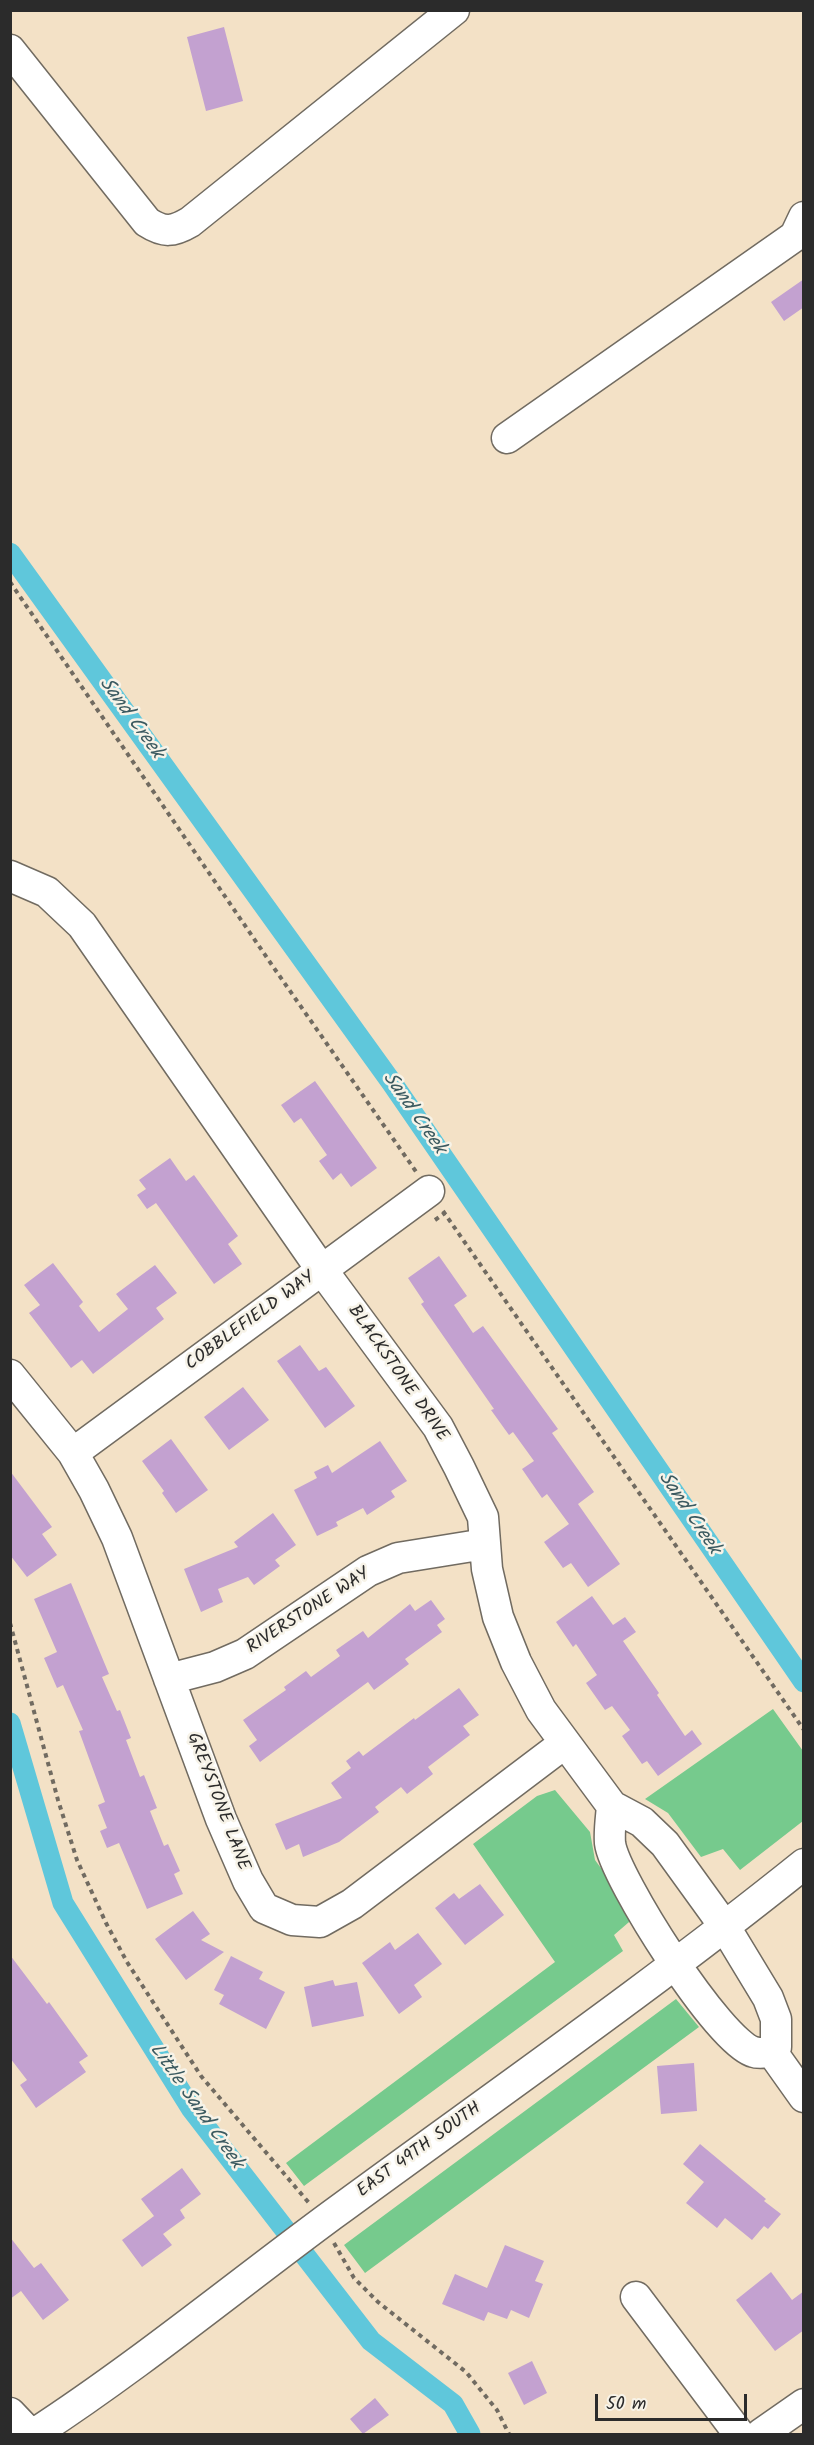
<!DOCTYPE html>
<style>
body{margin:0}
#map{position:relative;width:814px;height:2445px;overflow:hidden;background:#f3e1c6;font-family:Kalam,sans-serif}
canvas{display:block}
.frame{position:absolute;inset:0;border:12px solid #2b2b2b;pointer-events:none}
.scale{position:absolute;left:595px;top:2394px;width:152px;height:27px;box-sizing:border-box;border:3px solid #2b2b2b;border-top:0;padding-left:8px;font-size:18px;line-height:21px;white-space:nowrap;color:#2b2b2b;-webkit-text-stroke:4px #f7f3e8;paint-order:stroke}
</style>
<div id="map">
<canvas width="814" height="2445"></canvas>
<div class="frame"></div>
<div class="scale">50 m</div>
</div>
<script>
const context = document.querySelector('canvas').getContext('2d');
context.lineJoin = 'round';
function paint(path, color) {
  context.fillStyle = color;
  context.fill(path, 'evenodd');
}
function trace(path, color, width, dash) {
  context.strokeStyle = color;
  context.lineWidth = width;
  context.lineCap = dash ? 'butt' : 'round';
  context.setLineDash(dash || []);
  context.stroke(path);
}
function write(font, color, halo, rows, align = 'center') {
  context.font = font + ' Kalam,sans-serif';
  context.lineWidth = 5;
  context.setLineDash([]);
  context.textBaseline = 'middle';
  context.strokeStyle = halo;
  context.fillStyle = color;
  for (const [text, x, y, turn = 0] of rows) {
    context.save();
    context.translate(x, y);
    context.rotate((+turn || 0) * Math.PI / 180);
    context.textAlign = isNaN(turn) ? turn : align;
    if (halo) context.strokeText(text, 0, 0);
    context.fillText(text, 0, 0);
    context.restore();
  }
}
paint(new Path2D(`
 M773,1709L803,1751V1821L740,1870L723,1849L701,1857L668,1813L645,1799Z
 M555,1790L590,1832L595,1860L636,1916L614,1935L623,1951L304,2186L286,2163L555,1962L473,1844L537,1796Z
 M676,1999L699,2027L365,2273L344,2245Z`), '#76ca8d');
trace(new Path2D(`
 M10,553L392,1083L804,1682
 M10,1723L63,1903L191,2108L371,2341L453,2404L470,2434`), '#5fc7db', 21);
paint(new Path2D(`
 M224,27L243,101L206,111L187,37Z
 M804,279V307L784,321L771,302Z
 M315,1081L377,1168L351,1187L341,1173L333,1180L319,1161L327,1155L301,1118L294,1123L281,1105Z
 M170,1158L186,1181L194,1175L238,1236L228,1244L242,1264L214,1284L156,1203L147,1209L137,1195L146,1189L139,1180Z
 M439,1256L467,1296L454,1305L473,1333L483,1326L558,1429L552,1433L594,1492L578,1504L620,1564L588,1587L571,1563L563,1568L544,1542L569,1524L547,1494L542,1498L522,1469L534,1461L513,1432L509,1435L491,1410L494,1409L421,1304L424,1302L408,1278Z
 M53,1263L83,1302L79,1306L99,1332L128,1309L116,1294L155,1265L177,1293L156,1308L164,1319L93,1374L82,1360L71,1368L29,1313L40,1305L24,1285Z
 M300,1345L319,1371L326,1367L355,1406L325,1428L277,1361Z
 M243,1387L269,1420L229,1450L204,1417Z
 M171,1439L208,1490L176,1513L162,1493L164,1491L142,1461Z
 M380,1441L407,1481L391,1491L395,1497L367,1515L363,1508L336,1522L338,1526L317,1536L294,1490L317,1478L314,1472L328,1465L332,1473Z
 M10,1471L52,1527L42,1534L57,1555L27,1577L10,1555Z
 M273,1513L296,1545L275,1560L280,1566L254,1585L248,1577L218,1589L223,1602L201,1612L184,1569L238,1547L234,1542Z
 M71,1583L109,1674L102,1677L117,1711L120,1710L131,1738L126,1740L140,1777L144,1775L157,1808L150,1811L164,1846L168,1844L180,1871L174,1874L183,1894L147,1909L119,1843L107,1848L100,1831L107,1828L98,1805L105,1802L79,1731L83,1730L63,1685L57,1688L44,1658L57,1652L34,1599Z
 M592,1596L613,1625L625,1617L636,1632L623,1641L659,1693L657,1695L685,1736L692,1730L702,1744L658,1776L647,1761L642,1764L622,1736L630,1730L612,1706L605,1710L586,1683L597,1675L576,1644L573,1647L556,1622Z
 M431,1600L445,1619L437,1625L442,1632L405,1659L409,1664L374,1690L368,1682L260,1762L249,1746L257,1740L243,1720L286,1690L284,1687L306,1671L311,1677L340,1656L336,1650L363,1631L368,1638L410,1604L415,1611Z
 M459,1688L479,1715L463,1726L470,1735L428,1767L433,1774L407,1794L401,1787L375,1807L379,1812L339,1842L303,1857L299,1844L286,1850L275,1824L342,1798L331,1783L351,1768L346,1761L359,1751L363,1756L414,1718L415,1720Z
 M480,1884L504,1915L465,1945L435,1908L454,1893L459,1899Z
 M193,1911L210,1934L201,1940L224,1952L186,1980L155,1939Z
 M418,1933L442,1964L414,1985L422,1997L399,2014L362,1963L390,1942L395,1950Z
 M10,1955L47,2004L49,2002L88,2056L79,2062L86,2072L36,2108L20,2085L27,2080L10,2058Z
 M231,1956L263,1972L259,1979L285,1992L266,2029L219,2004L224,1995L214,1990Z
 M333,1980L335,1986L357,1982L364,2016L312,2027L304,1987Z
 M694,2063L697,2111L661,2114L657,2066Z
 M700,2144L766,2199L764,2201L781,2214L768,2229L764,2226L752,2240L725,2218L717,2228L686,2203L704,2182L683,2164Z
 M182,2168L201,2194L180,2210L185,2218L163,2234L172,2245L142,2267L122,2240L154,2216L141,2199Z
 M10,2237L34,2268L41,2263L69,2300L43,2320L21,2291L10,2299Z
 M505,2245L544,2261L535,2281L543,2284L529,2318L511,2310L507,2319L488,2312L484,2321L442,2304L455,2274L487,2288Z
 M771,2272L792,2300L804,2291V2330L775,2351L736,2300Z
 M532,2361L547,2393L524,2405L508,2373Z
 M375,2398L389,2415L363,2434L350,2419Z`), '#c3a1d0');
const minor = new Path2D(`
 M10,50L147,222C164,233 173,232 190,222L454,10
 M507,438L795,236L804,217
 M10,876L47,892L82,925L314,1259L438,1427L459,1467L483,1517L487,1569L498,1617L516,1662L541,1710L612,1806L642,1822L665,1844L725,1927L768,1998L776,2019V2047L772,2052
 M10,1375L73,1453L94,1490L117,1538L221,1819L248,1881L264,1908L292,1920L320,1922L352,1904L565,1743
 M73,1453L429,1191
 M169,1679L215,1667L245,1654L368,1571L398,1558L485,1544
 M612,1806C611,1818 609,1831 610,1843C614,1877 720,2044 754,2052C759,2054 767,2052 772,2052
 M772,2052L804,2097
 M636,2297L739,2434
 M10,2413L30,2434
 M34,2434C137,2367 233,2288 332,2215C490,2099 651,1987 804,1864
 M761,2434L804,2404`);
trace(minor, '#716b61', 33);
trace(new Path2D(`
 M10,582L274,968L417,1173
 M443,1211L804,1730
 M435,1220L445,1213
 M10,1623L58,1800L77,1860L106,1923L127,1962L201,2076L309,2203
 M334,2243L354,2278L378,2302L466,2372L497,2410L509,2434`), '#716b61', 4, [4.5, 4.5]);
trace(minor, '#fff', 30);
write('18px', '#2b2b2b', '#f7f3e8', [
 ["COBBLEFIELD WAY",251,1322,-36],
 ["BLACKSTONE DRIVE",397,1374,55],
 ["RIVERSTONE WAY",309,1612,-33],
 ["GREYSTONE LANE",217,1802,69],
 ["EAST 49TH SOUTH",420,2151,-36]
]);
write('italic 20px', '#3b5a60', '#f7f3e8', [
 ["Sand Creek",130,719,54],
 ["Sand Creek",413,1114,55],
 ["Sand Creek",688,1514,56],
 ["Little Sand Creek",195,2107,55]
]);
</script>
